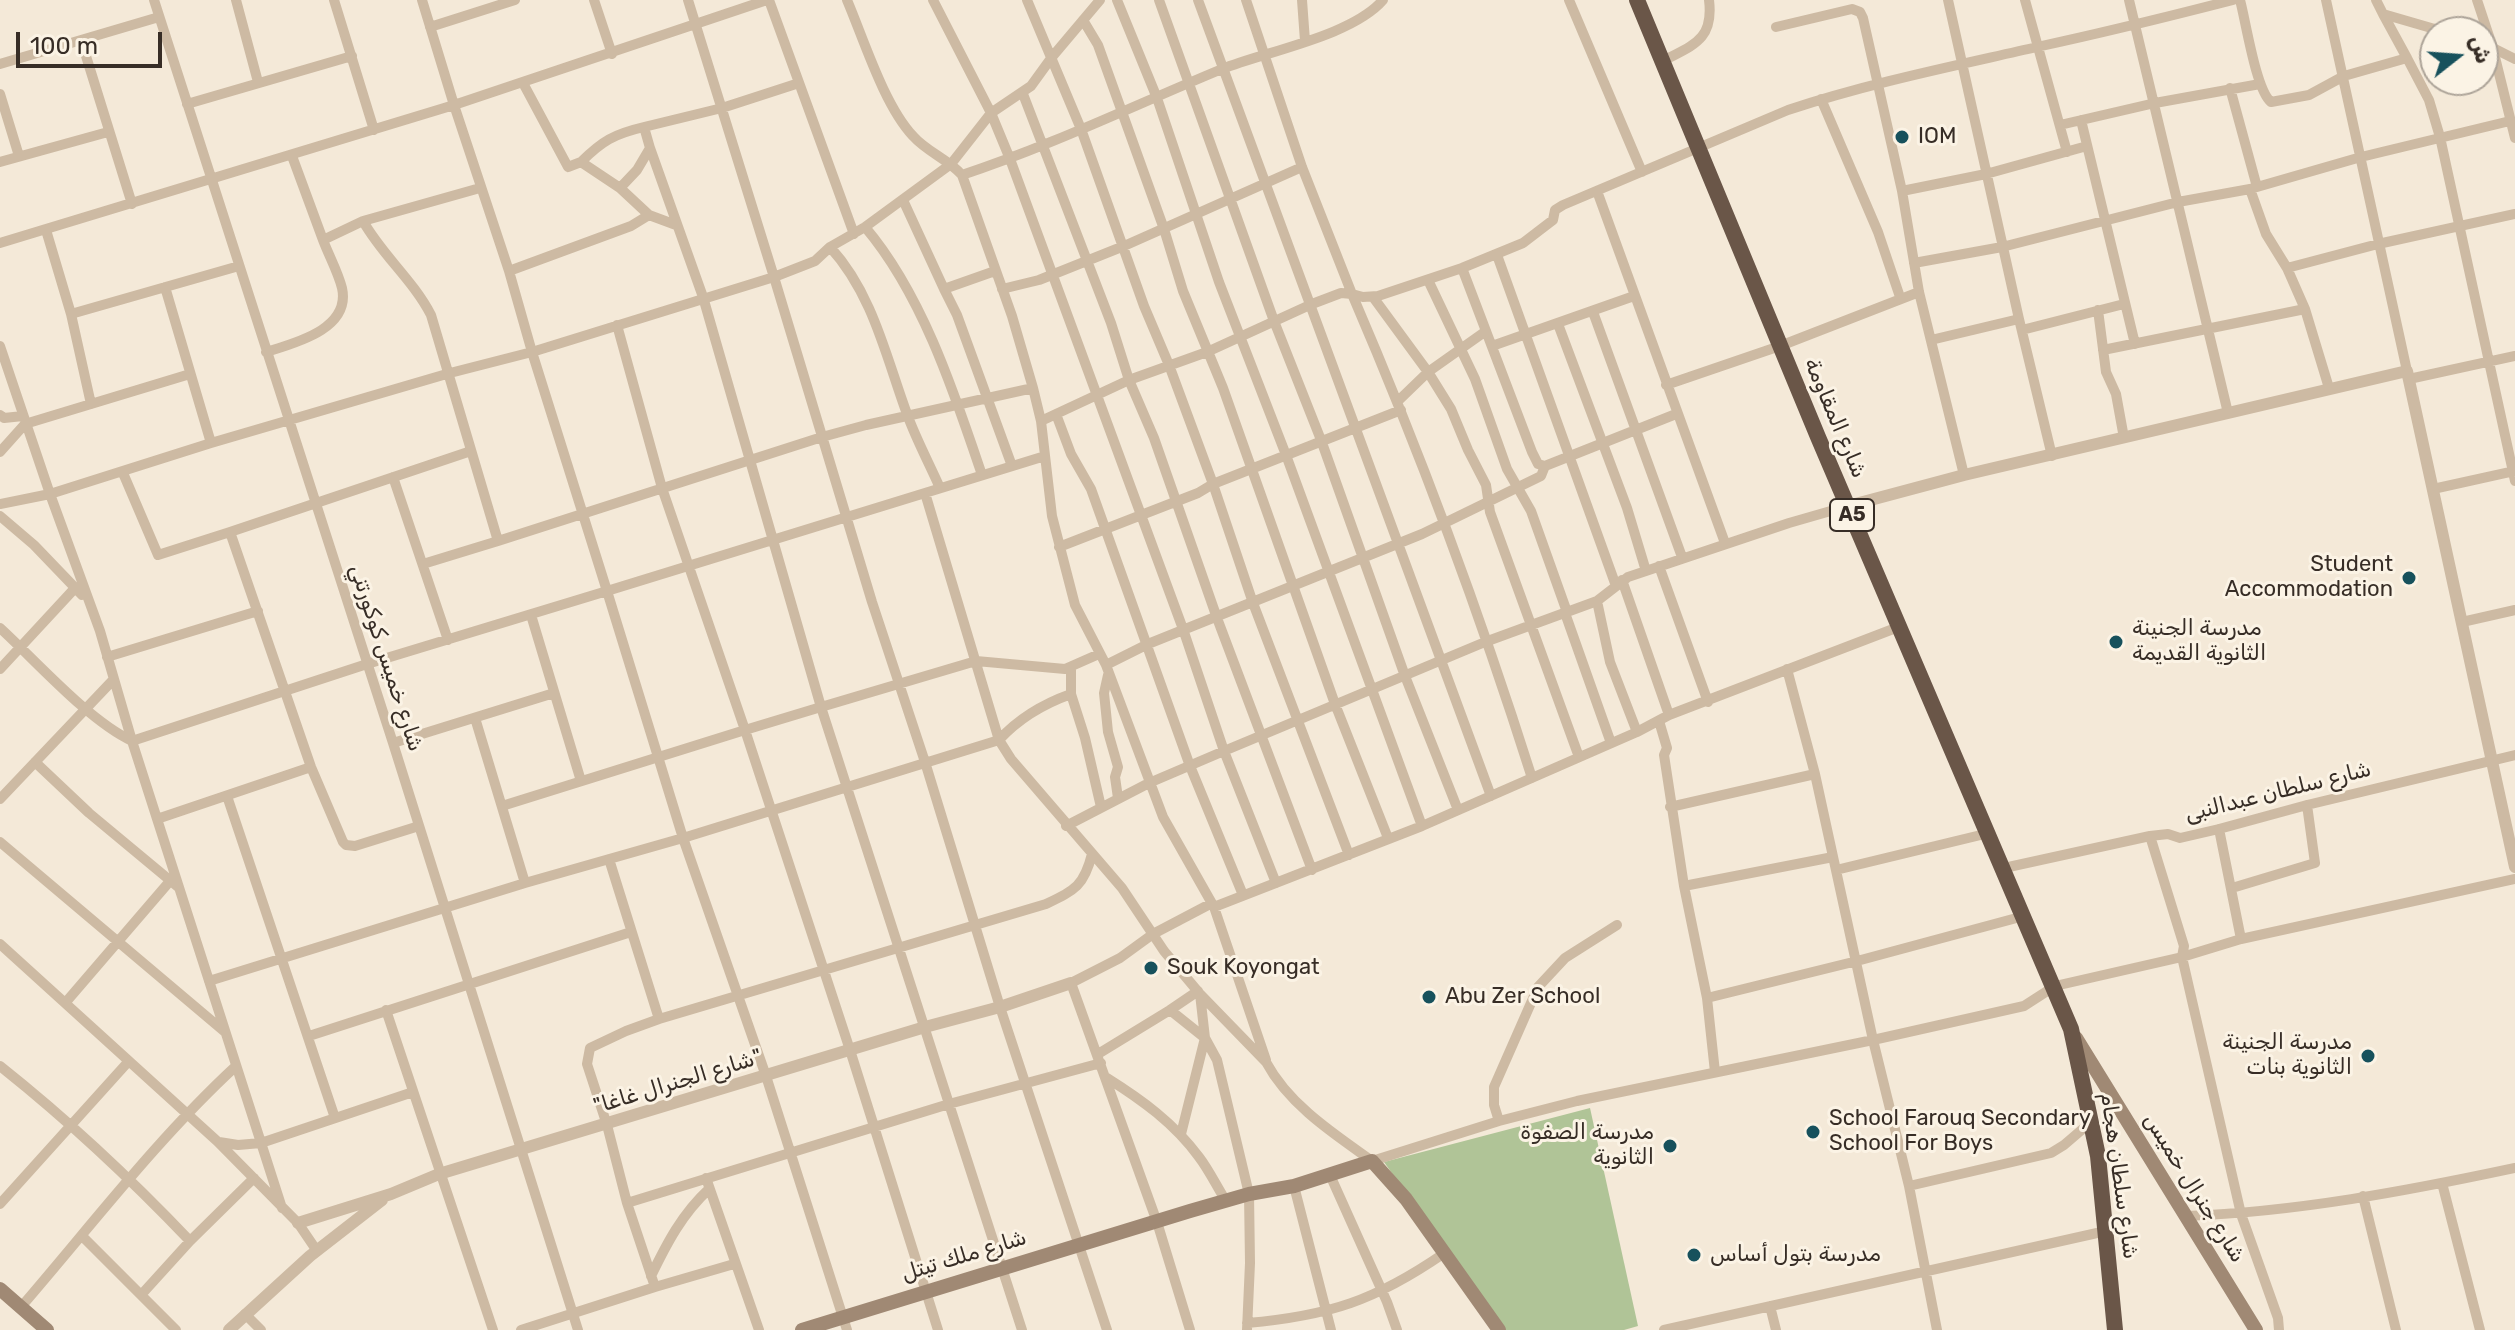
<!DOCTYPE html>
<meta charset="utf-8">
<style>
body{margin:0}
#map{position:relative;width:2515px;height:1330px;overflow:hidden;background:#f4e9d8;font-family:Rubik,Cairo,sans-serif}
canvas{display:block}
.north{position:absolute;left:2419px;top:16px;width:80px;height:80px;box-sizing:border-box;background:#fbf3e5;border:2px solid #ada499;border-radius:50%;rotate:73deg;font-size:22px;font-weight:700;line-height:32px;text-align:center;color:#372d26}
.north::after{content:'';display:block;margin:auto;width:28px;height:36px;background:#17515c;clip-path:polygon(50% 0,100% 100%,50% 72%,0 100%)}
.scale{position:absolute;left:16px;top:32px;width:146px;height:36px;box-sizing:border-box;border:4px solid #372d26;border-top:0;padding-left:10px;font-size:24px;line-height:28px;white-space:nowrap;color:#372d26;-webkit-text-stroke:6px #fbf3e5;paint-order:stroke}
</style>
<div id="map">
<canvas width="2515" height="1330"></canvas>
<div class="north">ش</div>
<div class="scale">100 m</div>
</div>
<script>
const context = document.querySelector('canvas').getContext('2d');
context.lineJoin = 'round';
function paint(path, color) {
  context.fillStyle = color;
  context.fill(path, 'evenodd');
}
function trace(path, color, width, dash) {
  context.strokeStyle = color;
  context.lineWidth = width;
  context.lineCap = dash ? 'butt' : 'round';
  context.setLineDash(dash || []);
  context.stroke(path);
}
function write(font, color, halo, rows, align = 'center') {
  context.font = font + ' Rubik,Cairo,sans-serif';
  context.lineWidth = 6;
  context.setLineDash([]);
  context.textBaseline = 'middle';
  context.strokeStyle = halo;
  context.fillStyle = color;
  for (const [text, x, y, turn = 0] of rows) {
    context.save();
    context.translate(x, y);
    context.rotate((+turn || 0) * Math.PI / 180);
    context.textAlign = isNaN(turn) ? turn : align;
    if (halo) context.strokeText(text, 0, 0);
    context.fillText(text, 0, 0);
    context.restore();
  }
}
paint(new Path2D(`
 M1590,1108L1638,1326L1624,1330H1503L1384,1162Z`), '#b0c497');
trace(new Path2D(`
 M154,0L393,743L578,1330
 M236,0L258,82
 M334,0L374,130
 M422,0L454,105L767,0
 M594,0L612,54
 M769,0L854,234
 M847,0C864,40 884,105 913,136C927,152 948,159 962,175L1012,316L1033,388L1041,421L1052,516L1075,605L1106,665L1163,817L1214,907L1422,826L1637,732L1669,715L1901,626
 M933,0L991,113L1010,159L1183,629L1224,751L1276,883
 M1027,0L1081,129L1144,306L1169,365L1213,484L1253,603L1349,855
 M1100,0L1052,57L1031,86L991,113L951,164L865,227L830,247L815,261L774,277L872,602L925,762L1000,1007L1107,1330
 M1117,0L1157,98L1219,282L1286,455L1422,826
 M1159,0L1274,321L1321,440L1405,676L1458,810
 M1198,0L1491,796
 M1246,0L1302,167L1352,294L1363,297L1378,296L1462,268L1523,243L1553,220L1555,210L1563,205L1788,110C1869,83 1954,66 2037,47C2102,33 2167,17 2233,0
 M1302,0L1305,41
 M1569,0L1642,172
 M1948,0L2019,319L2052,456
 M2025,0L2067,152
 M2129,0L2228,413
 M2240,0C2246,22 2256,90 2271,102L2309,95L2344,76L2407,58L2383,14
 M2326,0L2407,371
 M2376,0L2383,14L2445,32
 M2477,0L2492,45L2515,138
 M1083,20L1098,45L1164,229L1183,291L1223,388L1335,704L1388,838
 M430,27L515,0
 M1776,27L1852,9L1860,12L1863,18L1902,191L1919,292L1964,475
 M81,40L132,204
 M2483,43L2515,59
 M2407,58L2429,100L2440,137L2515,481
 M1663,61C1693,45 1714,40 1709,0
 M0,64L159,17
 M523,83L568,167L581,162L620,188L649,215L676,225
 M2230,88L2257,187
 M0,94L19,156
 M1023,94L1111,323L1129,380L1154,438L1217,618L1312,870
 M1821,99L1878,232L1900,297
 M187,104L352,56
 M2081,120L2135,344
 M2060,125L2155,103L2260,84
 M650,148L703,297L821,707L976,661L1065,669L1099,654
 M292,156L323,240L363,221L480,188
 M0,162L108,132
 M581,162C602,141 614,134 644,127
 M962,175C1050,146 1135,105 1222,69C1267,51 1352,36 1383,0
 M620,188L637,170L650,148L644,127L722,108L799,83
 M2250,189L2266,234L2287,268L2305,309L2329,388
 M1597,191L1725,543
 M1902,191L1986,174L2087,146
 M903,200L944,289L995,271
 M363,221C382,255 413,280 431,315L498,541L822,437L866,425L1033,388
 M865,227C922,294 954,392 982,475
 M46,230L71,314L91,404
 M0,243L454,105L509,271L532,352L774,277L688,0
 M830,247C873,294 886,357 907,414C916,439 929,463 940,488
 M1497,255L1616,586
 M1914,263L2002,247L2178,202L2250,189L2361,157L2510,121
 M1462,268L1532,452L1538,464L1545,466
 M2287,268L2378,244L2515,214
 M509,271L631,226L649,215
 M1428,280L1475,379L1507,469L1531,511L1567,612
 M165,287L211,443
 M944,289L957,315L1012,466
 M1002,289L1039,280L1124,246L1302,167
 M1373,297L1428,372L1451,409L1468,450L1486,485L1490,512L1579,757
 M2098,310L2106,372L2116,394L2124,438
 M1593,312L1682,557
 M71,314L239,266
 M1558,324L1627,508L1646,571
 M2022,330L2124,304
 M1931,340L2019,319
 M0,346L50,494L211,443L450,373L532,352L607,591L1045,456
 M1492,346L1634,296
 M2103,350L2305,309
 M266,352C295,343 351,329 342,288C338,272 329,256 323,240
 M2409,379L2515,356
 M1666,385L1780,346L1919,292
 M1398,401L1428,372L1486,331
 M1056,414L1071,454L1091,489L1190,766L1243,895
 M0,415L4,418L23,416
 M1041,421L1129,380L1207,352L1312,304L1341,293L1352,294C1420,452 1480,614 1532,778
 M0,452L25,424L190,374
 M123,473L158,555L230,532
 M393,477L448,640
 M2433,489L2515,471
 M925,493L999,740L1011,759L1122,888L1164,951L1200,994L1266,1062C1289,1105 1334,1134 1372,1161L1499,1121L1577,1101L1873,1040L2024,1006L2055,986L2182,957L2241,939L2515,879
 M0,504L50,494L100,631L132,741L367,664L607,591L683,838L766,1076L847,1330
 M0,516L34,545L82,595
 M1059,547L1198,493L1213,484L1401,410
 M423,564L498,541
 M1659,566L1708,702
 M1622,580L1669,715
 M1597,601L1610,662L1637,732
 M1565,613L1611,743
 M531,615L581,781
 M2462,622L2515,610
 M0,628C36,661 89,721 132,741L282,1208
 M107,657L258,611
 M1106,665L1148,644L1422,534L1541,476L1545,466L1676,414
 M0,669L76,587
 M1787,669L1815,774L1873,1040L1909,1186L1937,1330
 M1108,675L1104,693L1108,732L1118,767L1115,777L1118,798
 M1071,694L1085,738L1101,807
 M475,718L525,883
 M1659,721L1667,748L1664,755L1684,886L1707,998L1715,1072
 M393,743L554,693
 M35,762L89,813L178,887
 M227,796L335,1118
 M0,799L114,679
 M502,806L745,730L662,488L617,325
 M1670,807L1815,774
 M157,819L311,767
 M419,826L355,846L346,845L343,842L311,767L230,532L471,451
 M1066,826L1149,783L1224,751L1485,642L1597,601L1628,577L1789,523L1848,506
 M2219,829L2241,939
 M2150,836L2184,946L2182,957L2241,1214L2278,1318L2279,1330
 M0,842L225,1032
 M609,859L659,1019
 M2004,868L2150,836L2168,834L2180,838L2219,829L2307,805L2515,755
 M1836,870L1989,833
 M1684,886L1833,857
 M2232,888L2315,863L2307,805
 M1214,907L1266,1060
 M0,944L217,1141L298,1223L317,1251
 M209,981L525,883L683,838L999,740C1019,718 1043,704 1071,694V668
 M1200,994L1205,1038L1217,1060L1249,1194L1250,1263L1247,1330
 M1707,998L1857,961L2024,916
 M66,1002L170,881
 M386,1010L493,1330
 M1170,1010L1198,991
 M309,1036L631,932
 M1098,1054L1170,1010L1205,1038L1181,1134
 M0,1066C68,1120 130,1178 190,1241
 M1107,1078C1142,1100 1174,1123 1199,1157C1209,1170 1217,1187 1226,1201
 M1499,1121L1494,1105V1087L1538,987L1565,958L1617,925
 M219,1142L238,1145L261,1143L413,1092
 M1330,1175L1387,1302L1397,1330
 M706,1178L759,1330
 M2442,1183L2480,1330
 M1294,1186L1331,1330
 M1909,1186L2051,1153L2064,1145L2092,1121
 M2363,1196L2396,1330
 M627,1203L949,1104L1101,1063
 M0,1204L128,1062
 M2186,1216C2296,1212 2407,1191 2515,1168
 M82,1236L176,1330
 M651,1276C667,1243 682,1214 709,1189
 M655,1287L734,1264
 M141,1295L190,1241L254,1178
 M1770,1306L1776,1330
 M21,1307C91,1226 157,1139 236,1066
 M245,1314L261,1330
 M1247,1323C1329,1316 1376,1300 1443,1254
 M521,1330L655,1287L627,1203L607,1125L587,1064L590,1048L626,1031L659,1019L1046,904C1075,890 1084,886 1092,854
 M938,1330L850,1050L745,730L821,707L1022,1330
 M1190,1330L1157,1222L1071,983L1120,958L1153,934L1212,903
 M1664,1330L2106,1231`), '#cdbaa3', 10);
trace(new Path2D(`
 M1848,506L1964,475L2407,371L2515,867
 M298,1223L391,1194L439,1174L925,1027L1000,1007L1071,983
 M229,1330L310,1256L382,1200`), '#cdbaa3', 12);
trace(new Path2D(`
 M2076,1038L2256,1330
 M0,1289L47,1330
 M802,1330L1190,1211L1249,1194L1294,1186L1372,1161L1406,1199L1499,1330`), '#a08974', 14);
trace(new Path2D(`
 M1637,0L1818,437L2071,1029L2098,1156L2115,1330`), '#6a5648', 16);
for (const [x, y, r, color] of [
 [1902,137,8,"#17515c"],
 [2409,578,8,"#17515c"],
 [2116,642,8,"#17515c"],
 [1151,968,8,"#17515c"],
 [1429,997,8,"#17515c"],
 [2368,1056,8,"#17515c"],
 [1813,1132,8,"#17515c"],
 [1670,1146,8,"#17515c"],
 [1694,1255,8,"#17515c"]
]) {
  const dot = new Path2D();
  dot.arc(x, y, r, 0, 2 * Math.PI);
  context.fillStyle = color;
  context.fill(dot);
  trace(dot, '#fbf3e5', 3);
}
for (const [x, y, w] of [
 [1852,515,44]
]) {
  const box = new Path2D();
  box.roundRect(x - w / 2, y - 16, w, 32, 6);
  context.fillStyle = '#fbf3e5';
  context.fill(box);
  trace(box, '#372d26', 2);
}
write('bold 20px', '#372d26', null, [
 ["A5",1852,515]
]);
write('22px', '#372d26', '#fbf3e5', [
 ["IOM",1918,137],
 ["Student",2393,565,"right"],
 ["Accommodation",2393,590,"right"],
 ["مدرسة الجنينة",2132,629],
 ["الثانوية القديمة",2132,654],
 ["Souk Koyongat",1167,968],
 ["Abu Zer School",1445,997],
 ["مدرسة الجنينة",2352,1043,"right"],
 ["الثانوية بنات",2352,1068,"right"],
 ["School Farouq Secondary",1829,1119],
 ["School For Boys",1829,1144],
 ["مدرسة الصفوة",1654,1133,"right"],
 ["الثانوية",1654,1158,"right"],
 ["مدرسة بتول أساس",1710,1255]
], 'left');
write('22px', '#372d26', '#fbf3e5', [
 ["شارع المقاومة",1835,418,67],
 ["شارع خميس كوكورتني",386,658,72],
 ["شارع سلطان عبدالنبى",2278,792,-14],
 ["\"شارع الجنرال غاغا\"",678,1082,-17],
 ["شارع سلطان هجام",2119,1176,82],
 ["شارع جنرال خميس",2194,1188,58],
 ["شارع ملك تيتل",964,1256,-17]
]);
</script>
